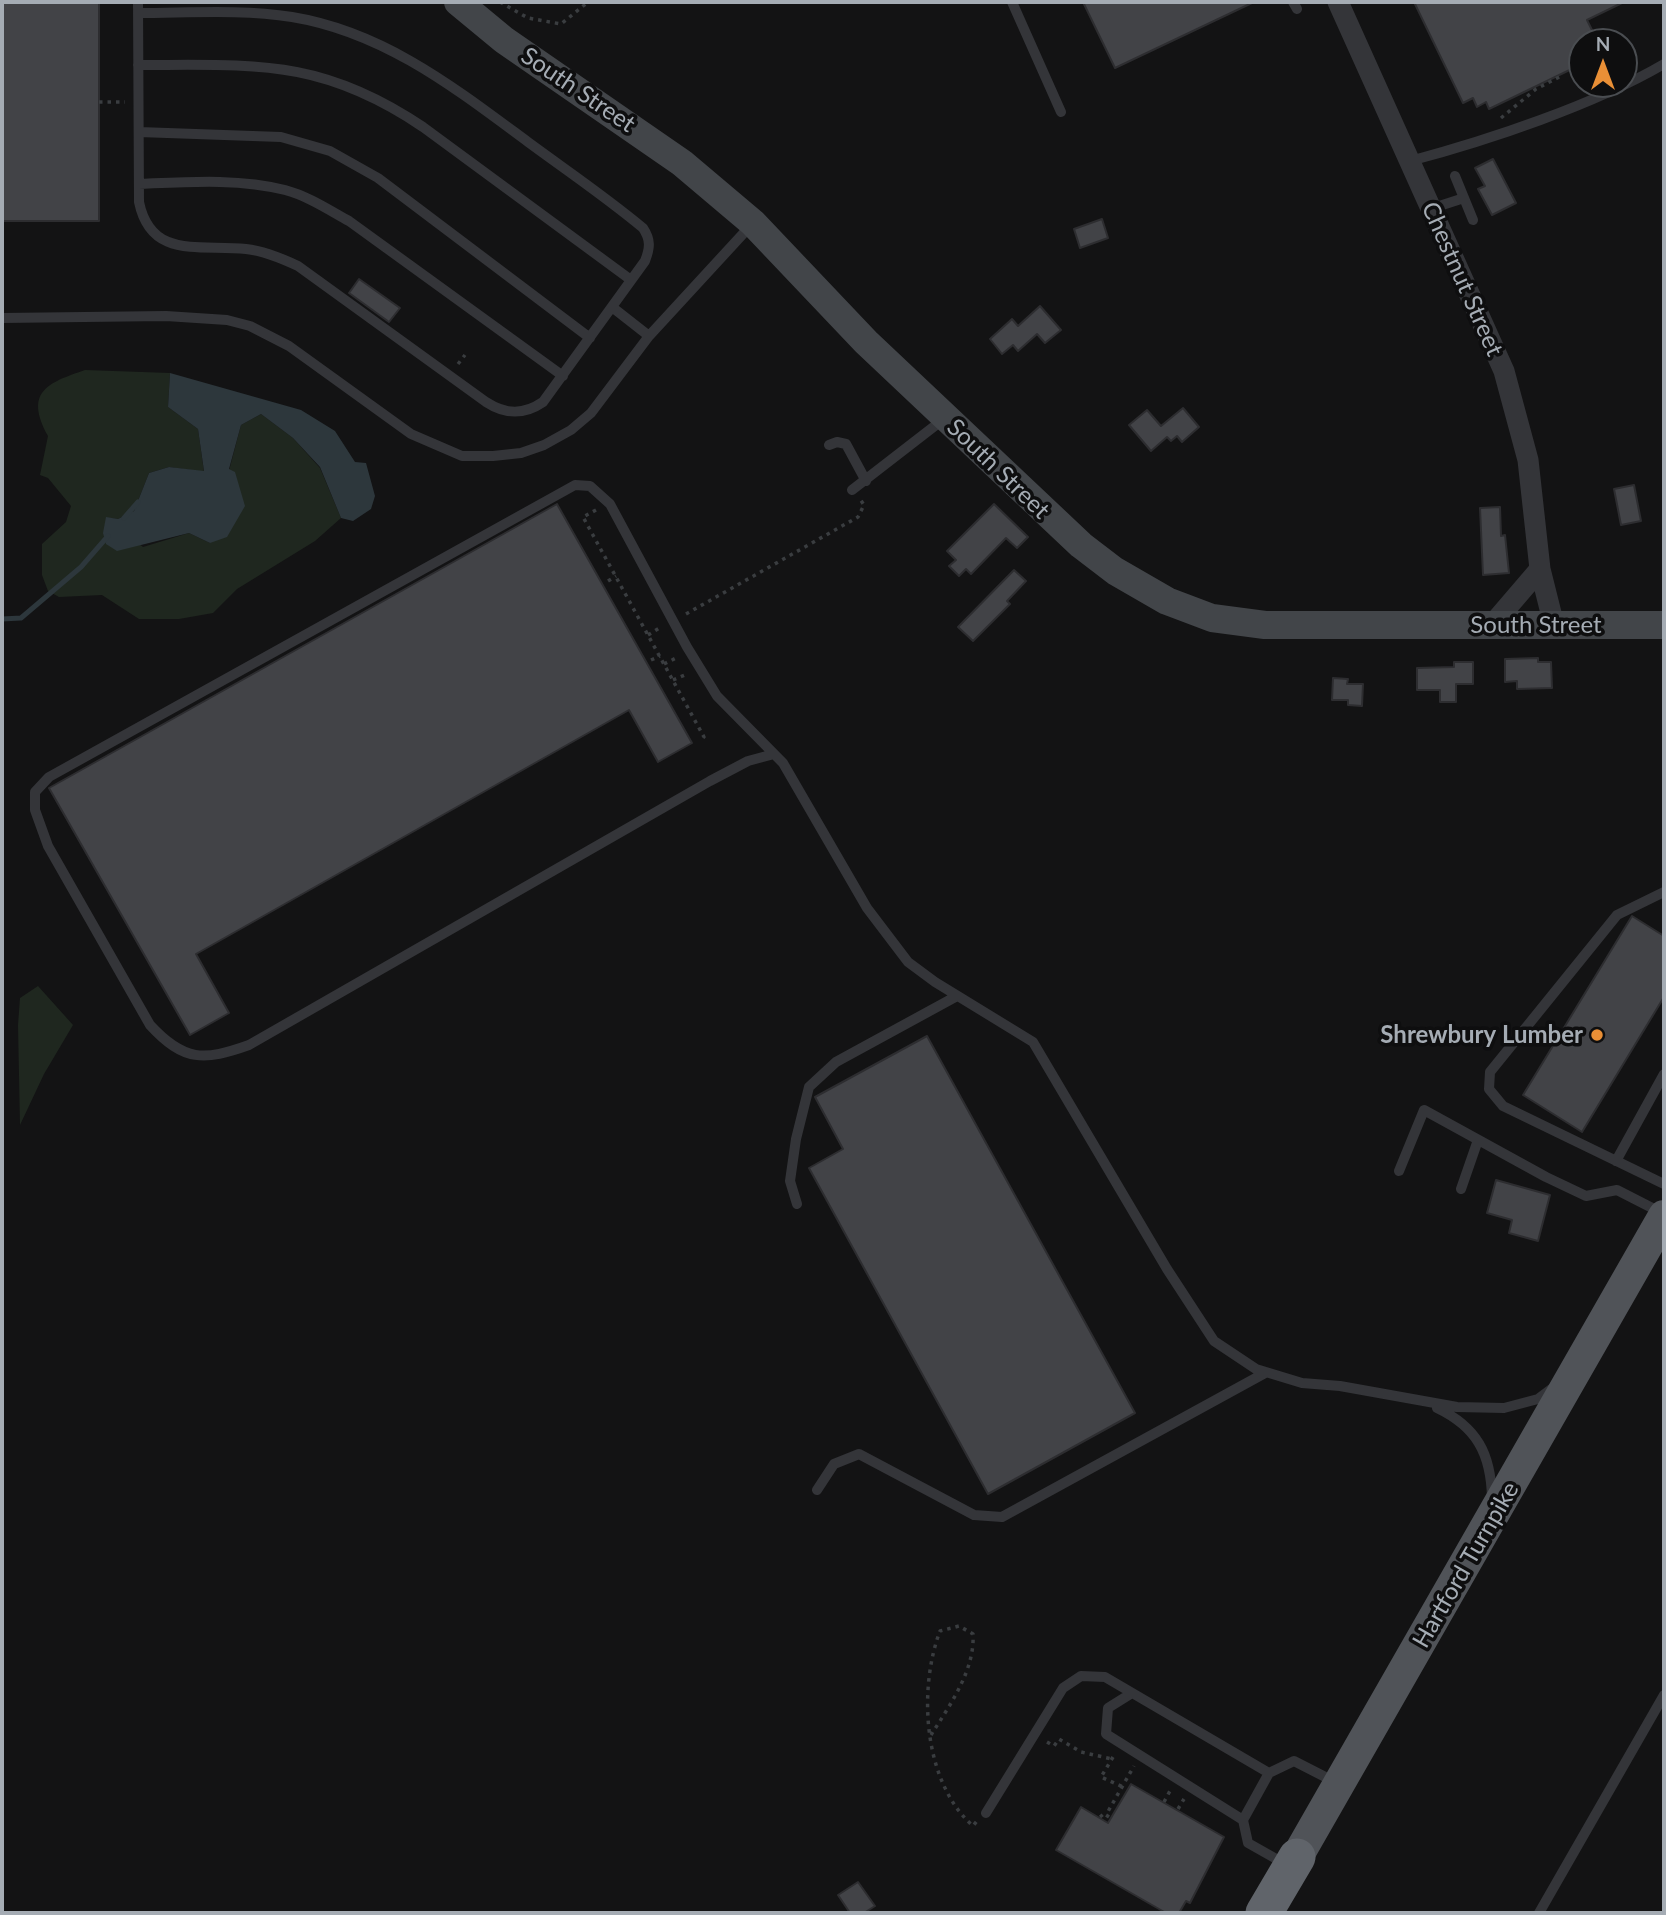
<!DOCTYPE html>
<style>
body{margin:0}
#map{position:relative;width:1666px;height:1915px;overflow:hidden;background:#131314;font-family:Lato,sans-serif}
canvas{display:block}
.frame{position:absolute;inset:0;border:4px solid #a5acb4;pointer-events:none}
.north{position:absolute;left:1568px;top:28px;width:70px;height:70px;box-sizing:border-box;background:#0e0e0f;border:2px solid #4a4d51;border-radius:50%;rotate:0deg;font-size:19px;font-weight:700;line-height:28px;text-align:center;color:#a5acb4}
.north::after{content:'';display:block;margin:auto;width:24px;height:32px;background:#e98f36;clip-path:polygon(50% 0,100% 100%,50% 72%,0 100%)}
</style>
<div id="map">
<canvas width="1666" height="1915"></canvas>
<div class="frame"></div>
<div class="north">N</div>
</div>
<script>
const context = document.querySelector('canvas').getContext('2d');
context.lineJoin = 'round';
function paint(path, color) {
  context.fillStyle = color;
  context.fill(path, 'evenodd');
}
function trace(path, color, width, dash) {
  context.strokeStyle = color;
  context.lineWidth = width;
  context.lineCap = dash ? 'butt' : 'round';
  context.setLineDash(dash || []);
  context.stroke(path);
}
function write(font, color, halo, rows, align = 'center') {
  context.font = font + ' Lato,sans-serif';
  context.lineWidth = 7;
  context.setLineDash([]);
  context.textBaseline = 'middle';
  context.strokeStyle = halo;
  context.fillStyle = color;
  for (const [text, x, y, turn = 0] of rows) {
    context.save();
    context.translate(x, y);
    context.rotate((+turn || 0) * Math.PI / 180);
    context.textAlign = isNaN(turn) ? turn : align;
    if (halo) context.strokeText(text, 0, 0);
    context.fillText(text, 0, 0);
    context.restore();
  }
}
paint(new Path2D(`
 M85,370L170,373L168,407L198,429L204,472L169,467L149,473L134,511L118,519L106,518L143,547L189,533L210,543L241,425L261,414L293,438L320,468L341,518L315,541L237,589L213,613L179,619H139L102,595L59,597L48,591L42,575V544L66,522L71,506L48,478L40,475L48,436C24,392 47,383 85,370Z
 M38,986L73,1025L44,1074L20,1125L18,1025L20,998Z`), '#1f271f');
paint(new Path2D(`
 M170,373L301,410L335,431L355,462L366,463L375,496L371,509L353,521L341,518L320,467L293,438L261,414L241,425L229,469L235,472L245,506L227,537L210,543L189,533L117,551L106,544L103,533L106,517L118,519L134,511L149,473L169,467L204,471L198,429L168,407Z`), '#2d373c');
trace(new Path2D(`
 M124,518L138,502
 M2,619L21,618L81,567L108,536`), '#2d373c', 5);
const building = new Path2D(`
 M2,2H99V221H2Z
 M1083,2H1254L1115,68Z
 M1414,2H1624L1587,20L1598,42H1582V64L1489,109L1486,102L1477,107L1473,98L1463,103Z
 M1493,159L1516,203L1492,215L1478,189L1485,186L1475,168Z
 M1102,219L1108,238L1080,248L1074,229Z
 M359,279L400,308L389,322L349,293Z
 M1040,306L1061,330L1045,343L1037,334L1018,351L1013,345L1002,354L990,339L1012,319L1018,326Z
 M1183,408L1199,427L1182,442L1177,436L1171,441L1167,437L1151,451L1129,425L1147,410L1161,426Z
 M1634,485L1641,521L1621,525L1614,489Z
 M557,504L692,743L658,762L629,710L196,954L229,1013L190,1035L49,788Z
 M994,504L1028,537L1017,548L1006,538L971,574L966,569L959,576L949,566L956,560L947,551Z
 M1500,507L1501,536L1505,535L1509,573L1483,575L1480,508Z
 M1014,570L1026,581L1007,601L1010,604L973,641L958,627Z
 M1538,658V662H1551L1552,688L1517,689V681L1505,682V659Z
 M1454,662H1473V684H1456V702H1440V690H1417V668L1454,667Z
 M1333,678L1348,679L1347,684H1363L1362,706L1348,705V700H1332Z
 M1632,916L1664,936V997L1582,1132L1523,1095Z
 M927,1036L1135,1413L988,1494L809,1168L843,1149L815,1097Z
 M1496,1180L1550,1195L1538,1241L1509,1233L1512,1220L1487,1213Z
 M1131,1784L1224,1837L1190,1903L1186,1901L1179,1913H1166L1056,1850L1081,1807L1108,1823Z
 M858,1882L875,1906L864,1913H850L838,1895Z`);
paint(building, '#424347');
trace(building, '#2d2d30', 2);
trace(new Path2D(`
 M500,2L528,18L561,24L588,2
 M99,102H125
 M1501,118L1536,89L1561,76
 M458,364L465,355
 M596,510L583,517L704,737L701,739
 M608,581L616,576
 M686,614L858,517L864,505L860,499
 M648,635L661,627
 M651,660L660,656
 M664,664L678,657
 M673,680L687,674
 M931,1735C950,1705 975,1670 973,1634L959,1626L940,1631C918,1689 923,1782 973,1826L977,1821
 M1047,1742L1054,1746L1059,1739L1081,1752L1112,1759
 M1113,1757L1101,1777L1123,1787
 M1164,1802L1171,1789
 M1178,1809L1184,1799
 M1100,1817L1106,1812
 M1109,1817L1106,1815L1134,1766`), '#3a3d40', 3.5, [3.5, 5]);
trace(new Path2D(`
 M138,2L139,202C151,260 200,244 246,249C264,251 281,258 298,266L486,402C506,415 524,415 543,402L645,261C650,248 651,240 643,228C606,197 566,170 528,142C455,88 384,32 292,17C241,9 189,13 138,13
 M1012,2L1061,112
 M1293,2L1297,9
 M138,65C255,65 321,58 423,127L631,280
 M139,132L281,137L330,151L378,178L590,338
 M1410,161C1489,140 1594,105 1664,64
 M1455,176L1473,220
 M139,184C186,182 239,178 285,190C308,196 329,210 349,221L563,376
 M1430,209L1464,198
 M612,307L649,336
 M2,318L166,316L227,320L250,326L289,346L411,434L462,456H493L521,453L544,445L571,430L591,413L649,336L753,223
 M829,445L837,442L846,444L866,481
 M852,490L945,418
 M774,754L748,761L710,781L249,1045C204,1061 184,1062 150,1025L48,846L35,810V792L49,777L575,485L590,486L610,504L687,647L717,696L783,763L867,908L908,962L935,982L1033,1042L1167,1269L1214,1341L1256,1369L1302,1383L1340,1386L1457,1407L1504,1408L1538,1399L1554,1387
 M1664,892L1617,915L1490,1072L1489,1089L1503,1106L1664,1184
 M1616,1161L1664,1074
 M1399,1171L1424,1110L1546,1177L1586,1196L1617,1190L1662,1213
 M1461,1189L1478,1140
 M797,1204L790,1181L796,1139L809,1087L836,1062L957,996
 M1437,1408C1477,1427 1491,1454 1492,1498
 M817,1490L834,1464L859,1454L974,1515L1002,1517L1265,1373
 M1132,1693L1108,1708L1106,1734L1243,1820L1248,1843L1287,1865
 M986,1813L1063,1688L1081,1676L1105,1677L1269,1773L1294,1761L1337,1783
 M1243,1820L1269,1773
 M1539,1913L1664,1695`), '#343539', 10);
trace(new Path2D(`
 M1338,2L1504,371L1528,460L1540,569L1554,625
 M1492,625L1540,569`), '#343539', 21);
trace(new Path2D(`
 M458,2L504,40L682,163L753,223L866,342L1081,545L1115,571L1167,601L1212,618L1265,625H1664`), '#424549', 28);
trace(new Path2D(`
 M1297,1857L1664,1216`), '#505358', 32);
trace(new Path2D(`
 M1264,1913L1297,1857`), '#60646a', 37);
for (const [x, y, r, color] of [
 [1597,1035,7,"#e98f36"]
]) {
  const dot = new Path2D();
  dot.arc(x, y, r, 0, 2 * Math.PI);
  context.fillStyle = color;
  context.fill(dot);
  trace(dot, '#0e0e0f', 2.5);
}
write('24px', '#a5acb4', '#0e0e0f', [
 ["South Street",578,90,34],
 ["Chestnut Street",1462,279,66],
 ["South Street",998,469,44],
 ["South Street",1536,625],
 ["Hartford Turnpike",1466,1565,-60]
]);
write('bold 24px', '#a5acb4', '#0e0e0f', [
 ["Shrewbury Lumber",1583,1035]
], 'right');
</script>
